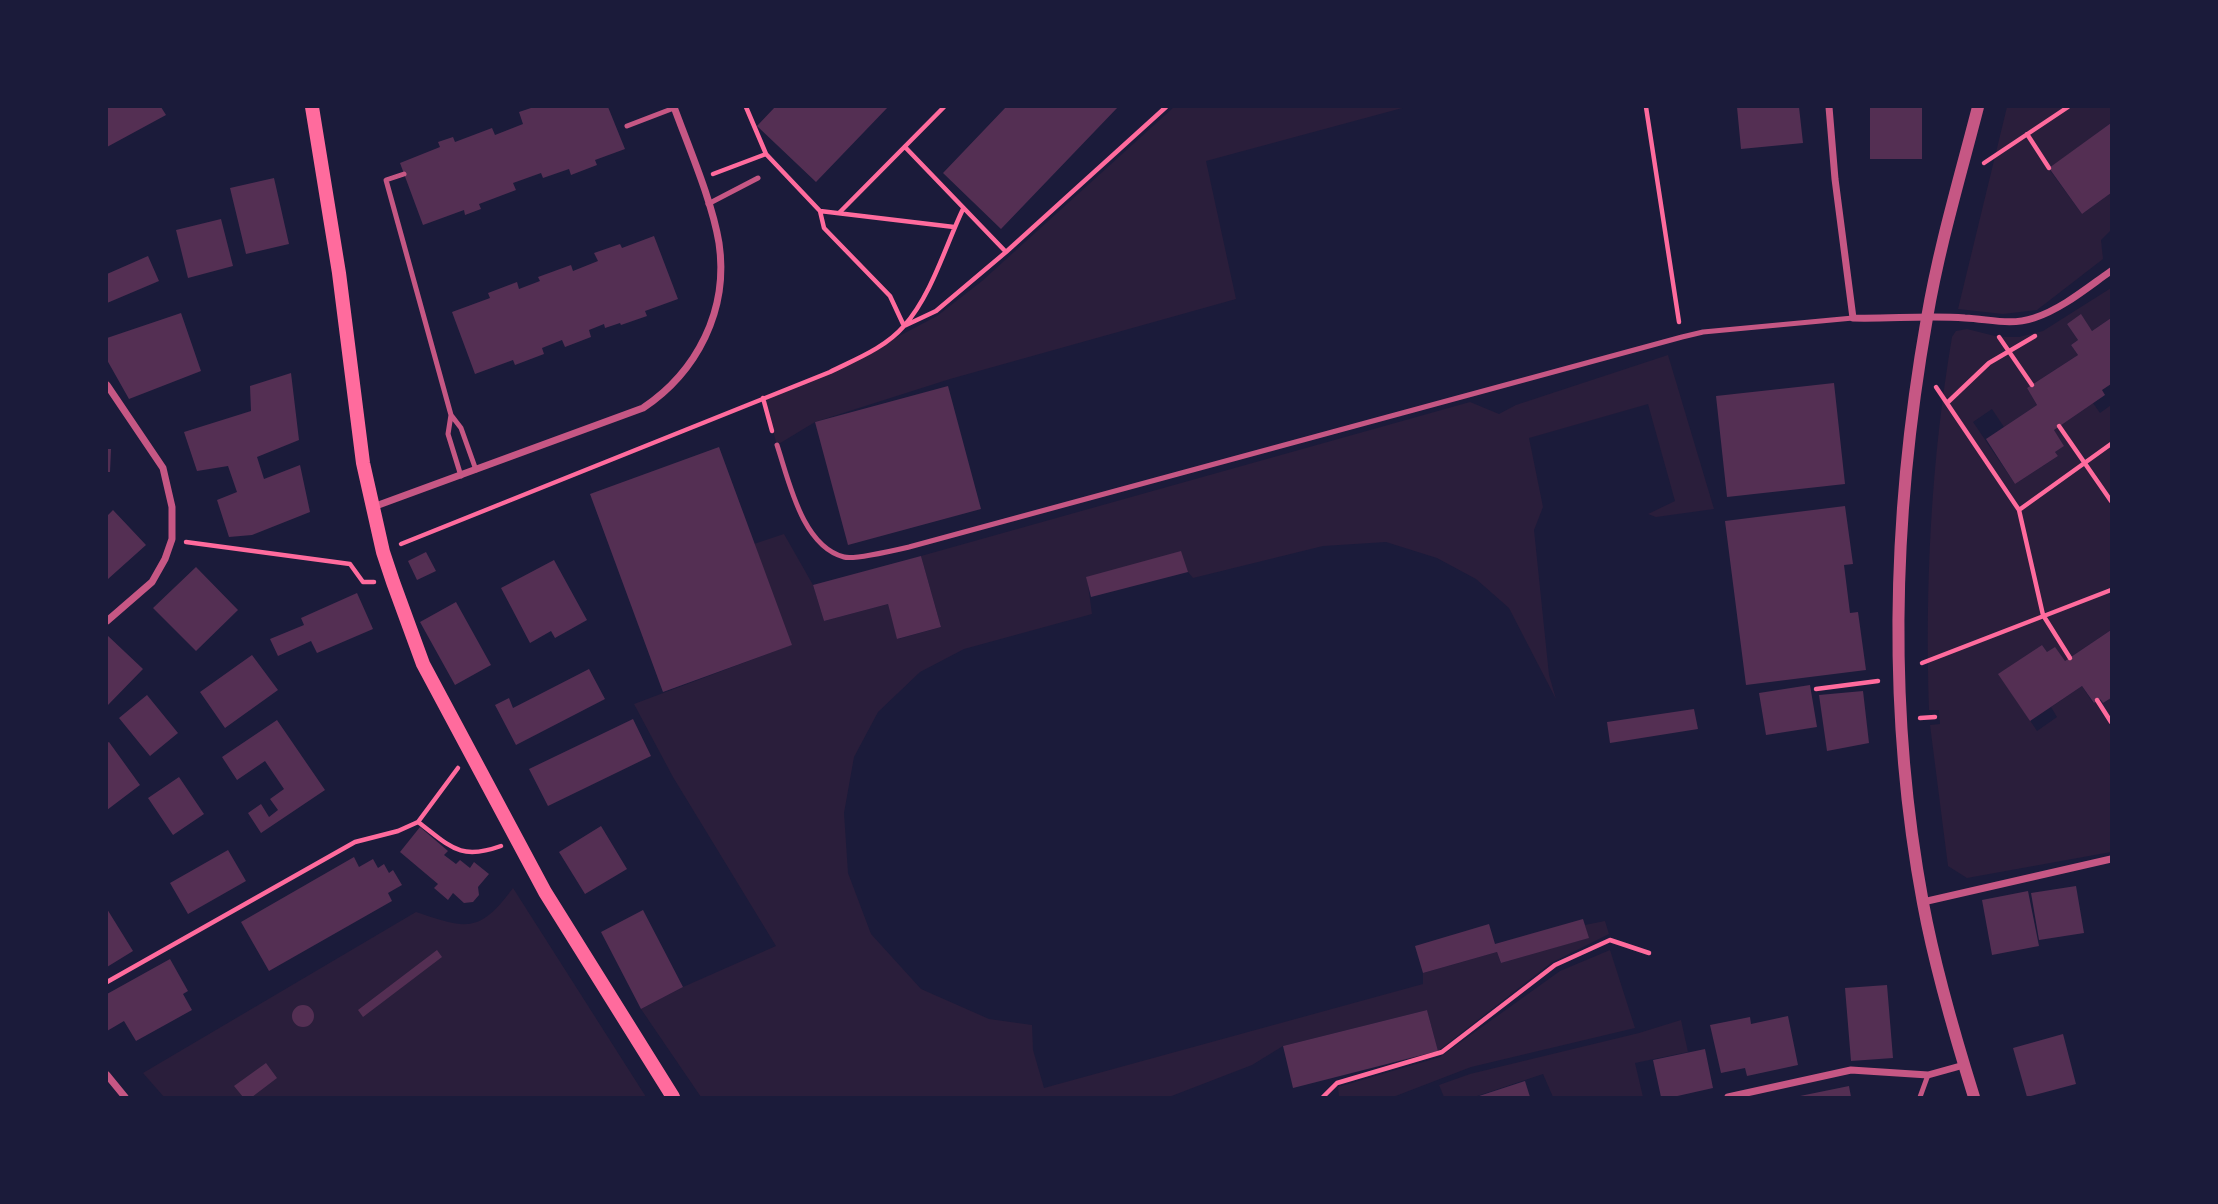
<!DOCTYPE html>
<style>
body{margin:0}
#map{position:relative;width:2218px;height:1204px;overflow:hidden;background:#1b1b3a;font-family:"Exo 2",sans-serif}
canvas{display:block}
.frame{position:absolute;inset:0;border:108px solid #1b1b3a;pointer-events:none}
</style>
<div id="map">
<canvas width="2218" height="1204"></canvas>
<div class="frame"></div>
</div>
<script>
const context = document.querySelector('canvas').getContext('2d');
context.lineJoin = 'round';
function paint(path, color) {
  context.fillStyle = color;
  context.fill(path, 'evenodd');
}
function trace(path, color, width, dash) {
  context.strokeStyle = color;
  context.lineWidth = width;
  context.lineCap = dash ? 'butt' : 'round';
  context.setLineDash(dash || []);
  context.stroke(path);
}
paint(new Path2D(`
 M1174,107H1406L1206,161L1236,299L950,379L815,422L777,445L763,398L831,372L937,316L982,281Z
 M2007,107H2111V123L2049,169L2082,214L2111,193V230L2101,240L2103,259L2037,310L2003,314L1958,309Z
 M2111,288V318L2092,331L2081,315L2067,324L2078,340L2071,345L2078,355L2027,388L2037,405L2004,427L1992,409L1973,422L2015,484L2058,456L2055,452L2064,446L2054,430L2093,403L2100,413L2111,405V630L2065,661L2047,652L2042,645L1999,674L2037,731L2057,717L2051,707L2082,686L2093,703L2100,699L2103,703L2111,698V852L1967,878L1948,866L1930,725L1940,724L1939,710H1929C1925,584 1931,461 1952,337L1956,331L1967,329L1999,337H2019L2043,331Z
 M1668,355L1714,509L1656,517L1648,514L1675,501L1648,404L1529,438L1543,507L1534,530L1549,675L1556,699L1509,608L1476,579L1437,558L1386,542L1323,546L1193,578L1188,572L1087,577L1092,614L964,649L920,672L878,712L854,757L844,813L848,873L871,934L921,989L989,1019L1032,1025L1033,1050L1044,1088L1423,984V973L1497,952L1501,963L1588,938L1585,925L1605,921L1609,934L1551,963L1438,1051L1427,1010L1283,1046L1252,1065L1169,1097H701L641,1009L683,987L776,946L673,777L634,704L791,645L754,544L784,534L813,585L824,621L888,604L898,639L941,627L921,556L1470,402L1499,414L1516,405Z
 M513,888L646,1097H164L143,1073L416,912C467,929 479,934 513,888Z
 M1610,950L1635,1028L1471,1067L1393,1097H1339L1338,1087L1440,1057L1560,971Z
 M1681,1020L1688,1052L1635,1063L1643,1097H1553L1543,1074L1474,1097H1444L1439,1085L1470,1074L1639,1033Z`), '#2a1e3b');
paint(new Path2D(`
 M107,107H161L166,115L107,147Z
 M534,107H608L625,149L595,160L597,165L571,175L569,169L543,178L541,173L513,183L516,190L479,204L481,209L465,215L464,210L423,225L400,163L440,147L438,142L453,137L455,142L492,128L495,135L523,124L519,112Z
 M775,107H888L816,182L757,126Z
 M1006,107H1118L1001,229L943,173Z
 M1737,107H1799L1803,143L1741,149Z
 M1870,107H1922V159H1870Z
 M2111,123V193L2082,214L2049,168Z
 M274,178L289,244L246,254L230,188Z
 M221,219L233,266L188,278L176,230Z
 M654,236L678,299L645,311L647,316L621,325L620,323L605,328L604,324L589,330L591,337L565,347L562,340L542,348L544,354L515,365L513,360L475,374L452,312L490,298L488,293L517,282L519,289L540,281L538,277L571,265L573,271L598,261L594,253L620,244L622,248Z
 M148,256L159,281L107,303V274Z
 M181,313L201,371L129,399L107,360V338Z
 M2081,314L2092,331L2111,318V384L2102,390L2105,395L2054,430L2064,446L2055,452L2058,456L2015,484L1986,439L2037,405L2027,388L2078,355L2071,345L2078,340L2067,324Z
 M291,373L299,440L257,457L264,479L300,465L310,512L252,535L229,537L217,500L237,492L228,466L197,471L184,432L251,411L250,386Z
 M1834,383L1845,484L1727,497L1716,396Z
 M948,386L981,509L848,545L815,422Z
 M719,447L792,645L663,692L590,494Z
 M107,449H111L110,472H107Z
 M1845,506L1853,564L1844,565L1850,613L1858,612L1866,670L1746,685L1725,521Z
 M113,510L146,545L108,579L107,516Z
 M1181,551L1188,572L1091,597L1086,577Z
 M426,552L436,571L417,580L408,561Z
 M921,556L941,627L897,639L888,604L824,621L813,585Z
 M554,560L587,620L555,638L551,631L530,643L501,588Z
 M196,567L238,610L196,651L153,608Z
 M357,593L373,629L317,653L311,641L278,656L270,639L304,625L301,618Z
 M456,602L491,665L455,685L420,622Z
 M2111,630V698L2103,703L2100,699L2094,703L2082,686L2030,721L1998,674L2042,645L2047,652L2055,647L2065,661Z
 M107,635L143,669L107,706Z
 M252,655L278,690L225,728L200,692Z
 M589,669L605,699L516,745L495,705L509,698L513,708Z
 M1810,685L1817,727L1766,735L1759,693Z
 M1863,691L1869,743L1827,751L1819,695Z
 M147,695L178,733L150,756L119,718Z
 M1694,709L1698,729L1610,743L1607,722Z
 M633,719L651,756L548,806L529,769Z
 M277,720L325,790L261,833L248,813L261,804L269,817L278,810L270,799L284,789L265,761L237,780L222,757Z
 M109,742L140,785L107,810V743Z
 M179,777L204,814L173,835L148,798Z
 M601,826L627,869L585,894L559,852Z
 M420,827L448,851L444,855L456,864L460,860L470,868L474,862L489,874L478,887L479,895L473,902L464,903L453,893L448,900L434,888L438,884L400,852Z
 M228,850L246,881L188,914L170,883Z
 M354,857L359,867L373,859L378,868L384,864L389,873L393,870L402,885L388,893L392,901L269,971L241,922Z
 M2076,886L2084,933L2039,940L2031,893Z
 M2028,891L2039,946L1992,955L1982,900Z
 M107,909L133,951L107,967Z
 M643,910L683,987L641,1009L601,932Z
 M1583,919L1589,938L1501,963L1497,952L1423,973L1415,946L1489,924L1495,944Z
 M437,950L442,957L363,1017L358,1010Z
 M170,959L188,991L183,994L192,1010L136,1041L124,1021L107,1031V994Z
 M1887,985L1893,1058L1851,1061L1845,988Z
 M292 1016a11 11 0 1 1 22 0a11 11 0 1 1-22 0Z
 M1427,1010L1438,1051L1293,1088L1283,1046Z
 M1788,1016L1798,1065L1747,1076L1745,1068L1721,1073L1710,1025L1750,1017L1751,1024Z
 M2063,1034L2076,1084L2027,1097L2013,1048Z
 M1705,1049L1713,1088L1673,1097H1661L1653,1060Z
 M266,1063L277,1078L252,1097H243L234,1086Z
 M1525,1081L1530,1097H1476Z
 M1849,1086L1851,1097H1801L1800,1096Z`), '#542f53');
trace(new Path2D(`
 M746,107L766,154L820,211L954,227
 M1646,107L1679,322
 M2027,134L2049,168
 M905,147L1006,252
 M1984,163L2068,107
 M713,174L766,154
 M820,211L824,228L890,296L904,326L936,311L1006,252L1166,107
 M839,213L944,107
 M1999,337L2032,385
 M1936,387L2019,510L2043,615L2070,658
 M763,398L772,431
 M1947,403L1989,363L2035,336
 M2059,426L2111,501
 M2019,510L2111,444
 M186,542L350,564L363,582H374
 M401,544L830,372C856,359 885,348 904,326C932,294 945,247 963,209
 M1922,663L2111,590
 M1816,689L1878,681
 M2097,700L2111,722
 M1920,718L1935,717
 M418,822C450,846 459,861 501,846
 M107,982L355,842L398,831L418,822L458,768
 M1323,1097L1337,1083L1442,1052L1555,965L1610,940L1649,953`), '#ff6b9d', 4.5);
trace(new Path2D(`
 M627,126L674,108
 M404,174L386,180L451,415
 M708,204L758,178
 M777,445C789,481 802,546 844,557C854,560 896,550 909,547L1682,337L1703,332L1853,318
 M461,476L448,434L451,415L461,428L476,470
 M1920,1097L1928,1075`), '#c65784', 5);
trace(new Path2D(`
 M1829,107L1835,179L1853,318C1890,319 1928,315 1965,318C1989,319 2010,326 2034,318C2062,309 2088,287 2111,271
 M107,385L163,468L172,507V539L165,559L152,582L107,621
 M373,507L643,408C697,372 729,310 719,243C712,201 689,148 674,107
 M1923,902L2111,859
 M107,1075L125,1097
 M1728,1097L1851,1070L1928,1075L1964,1065`), '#c65784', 7);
trace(new Path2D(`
 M1974,1097C1954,1033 1935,968 1923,903C1887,710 1893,510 1927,318C1939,247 1960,177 1978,107`), '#c65784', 12);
trace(new Path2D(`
 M312,107L339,273L363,463L383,552L393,582L423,664L545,892L673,1097`), '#ff6b9d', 14);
</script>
